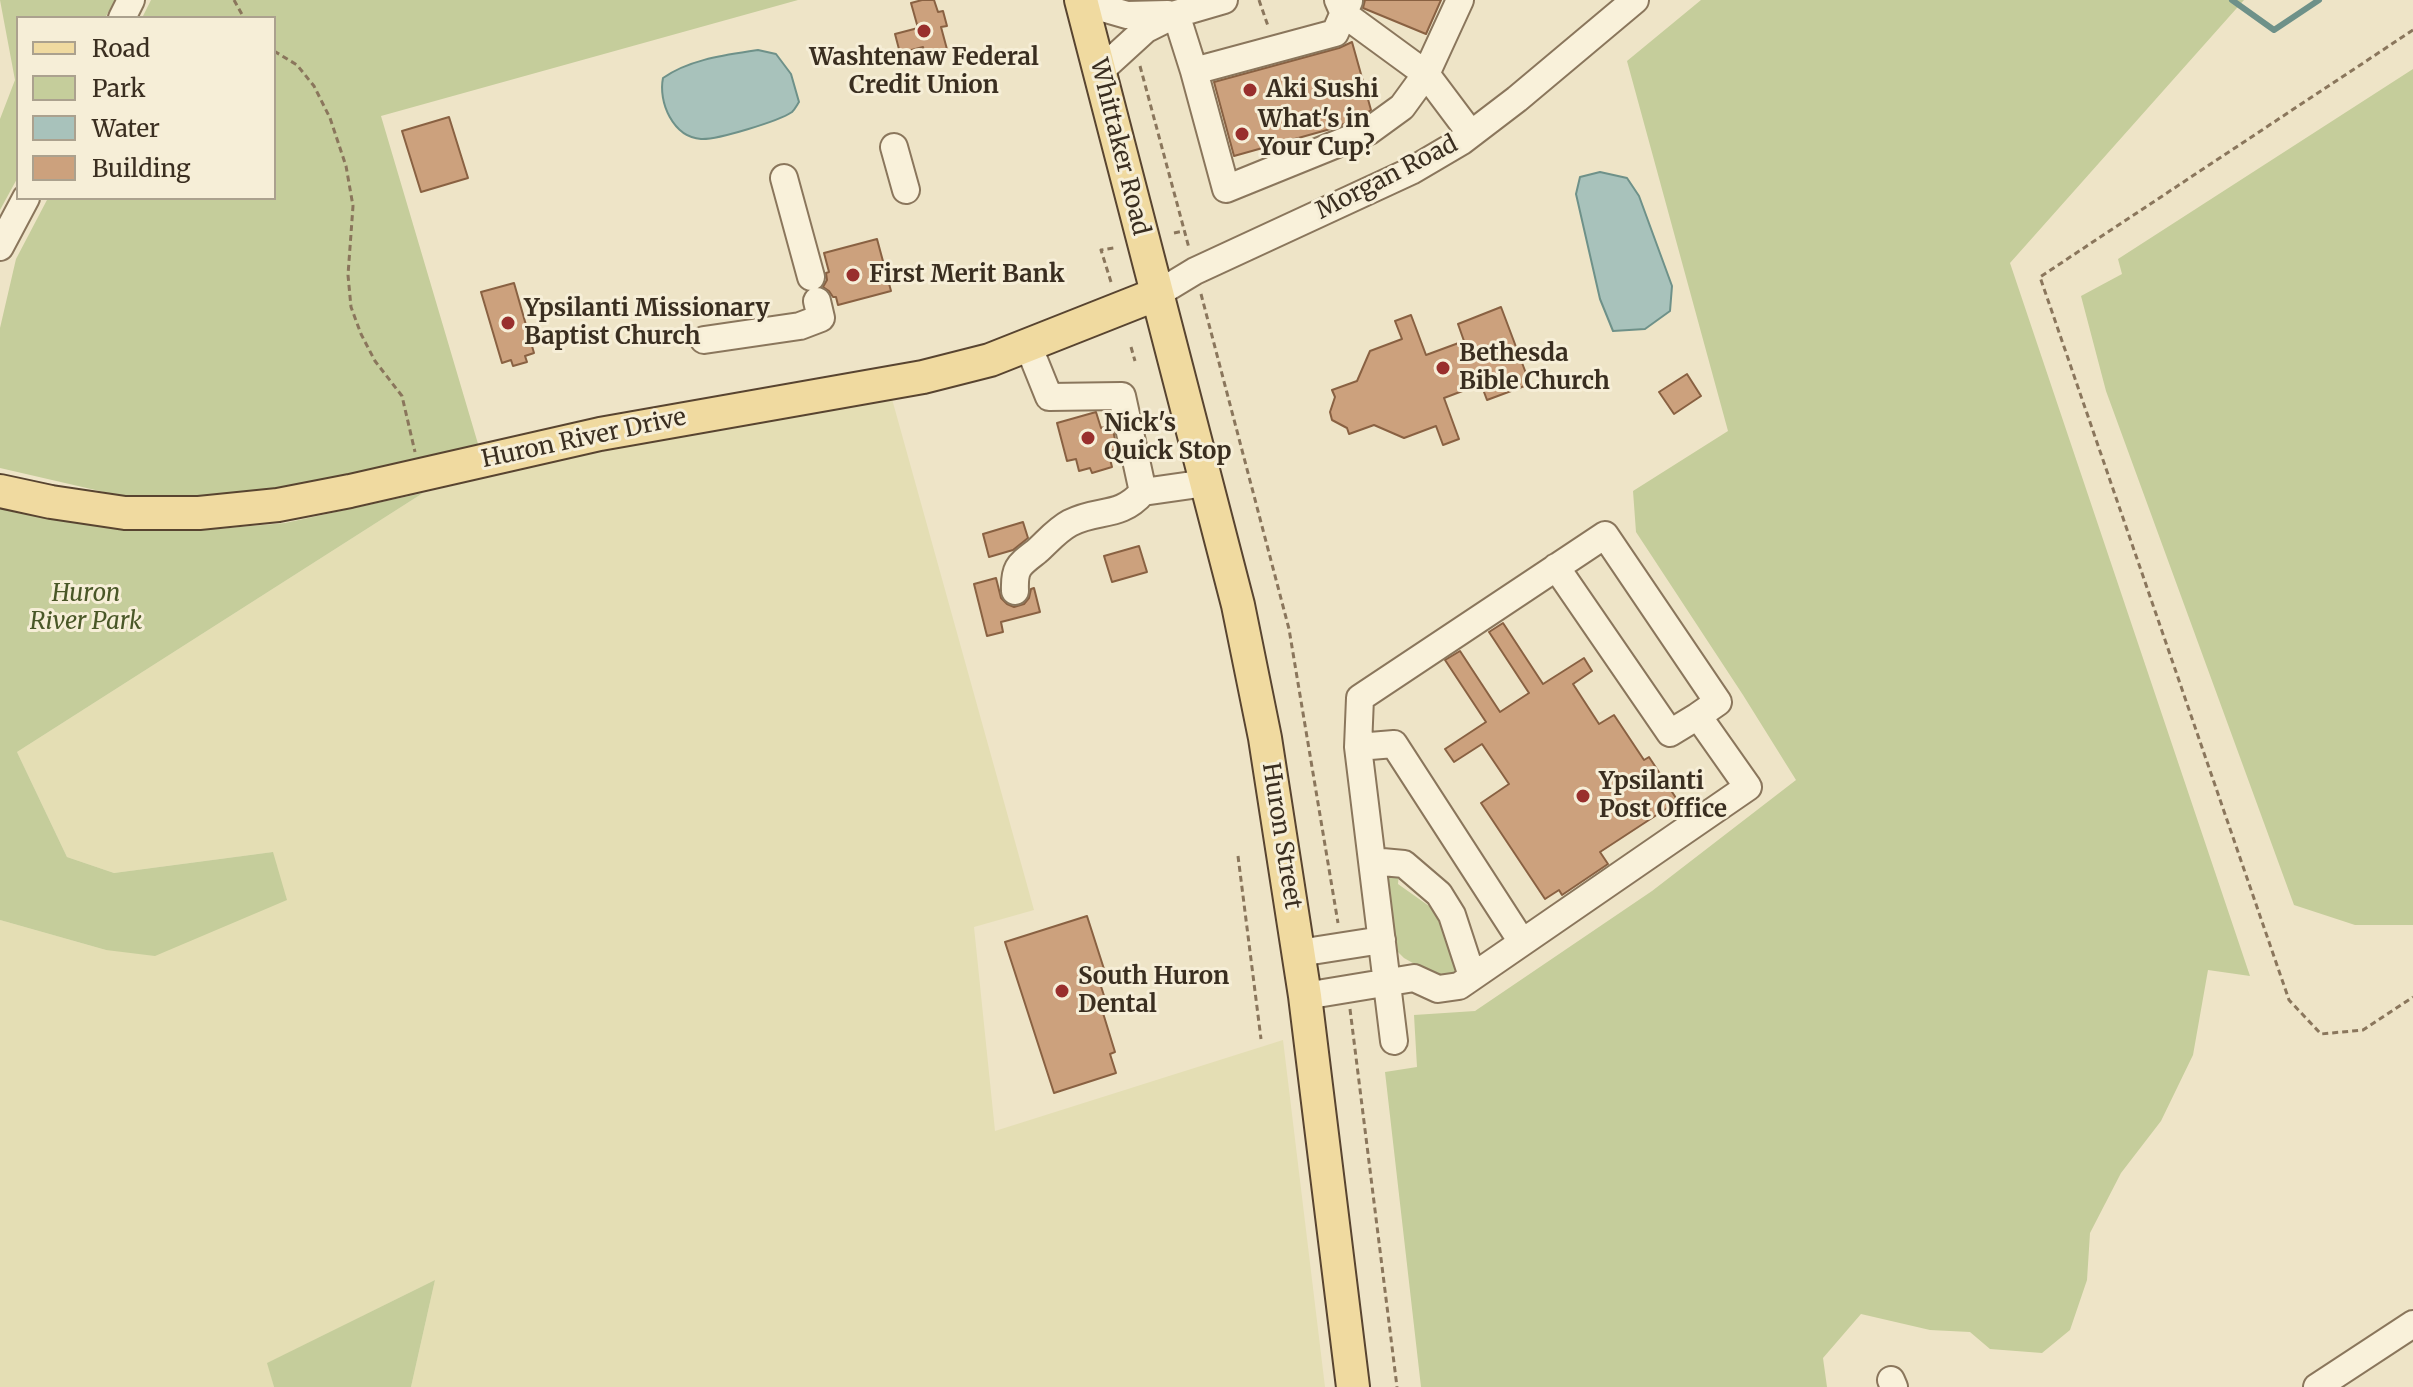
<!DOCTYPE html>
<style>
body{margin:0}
#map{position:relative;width:2413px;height:1387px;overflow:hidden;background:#eee4c7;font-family:Merriweather,serif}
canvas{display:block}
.legend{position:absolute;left:16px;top:16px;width:260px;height:184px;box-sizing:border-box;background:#f6eed7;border:2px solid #aba18e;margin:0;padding:10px 14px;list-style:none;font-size:24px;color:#3a2e20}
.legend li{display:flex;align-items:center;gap:16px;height:40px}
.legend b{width:40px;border:2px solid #aba18e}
</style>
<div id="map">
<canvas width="2413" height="1387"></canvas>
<ul class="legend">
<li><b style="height:10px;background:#f0daa0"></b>Road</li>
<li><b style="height:22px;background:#c5cd9b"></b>Park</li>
<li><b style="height:22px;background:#a8c2bb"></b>Water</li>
<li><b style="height:22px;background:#cca17d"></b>Building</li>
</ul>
</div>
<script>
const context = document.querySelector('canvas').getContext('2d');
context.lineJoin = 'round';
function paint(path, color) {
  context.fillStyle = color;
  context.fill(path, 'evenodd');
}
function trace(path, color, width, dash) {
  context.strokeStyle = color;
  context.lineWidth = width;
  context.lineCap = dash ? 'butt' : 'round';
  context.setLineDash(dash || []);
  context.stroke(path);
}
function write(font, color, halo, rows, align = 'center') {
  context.font = font + ' Merriweather,serif';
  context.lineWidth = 6;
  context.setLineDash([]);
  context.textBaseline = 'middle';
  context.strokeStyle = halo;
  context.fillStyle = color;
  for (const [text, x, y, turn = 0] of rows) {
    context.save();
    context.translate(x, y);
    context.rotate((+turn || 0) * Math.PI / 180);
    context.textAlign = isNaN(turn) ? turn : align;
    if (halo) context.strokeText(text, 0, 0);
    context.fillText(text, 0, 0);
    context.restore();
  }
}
paint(new Path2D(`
 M892,399L1034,910L974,927L995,1131L1283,1040L1325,1387H411L435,1280L268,1363L274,1387H0V920L106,950L273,852L114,873L67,857L17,752L423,493L642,439L712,432Z`), '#e4deb4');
paint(new Path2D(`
 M0,0H115L105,18H18V177L0,210V119L15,80Z
 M151,0H798L381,116L481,454L274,497L117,495L0,468V328L16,259L48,198H274V18H142Z
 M1701,0H2244L2010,263L2250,976L2208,970L2193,1055L2161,1121L2121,1173L2090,1233L2087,1280L2070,1330L2042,1353L1990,1349L1970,1332L1930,1330L1861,1314L1823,1358L1827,1387H1421L1385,1072L1417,1067L1414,1015L1475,1011L1652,891L1796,780L1743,695L1636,532L1633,491L1728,431L1627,61Z
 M2413,69V925H2355L2294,905L2106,391L2081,296L2122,274L2118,259Z
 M423,493L17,752L67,857L114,873L273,852L287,900L155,956L106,950L0,920V504L73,522L143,527L217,529L285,523Z
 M1399,873L1398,884L1429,906L1439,918L1447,915L1461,973L1446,982L1404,958L1397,951L1387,880L1392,875Z
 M435,1280L411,1387H274L267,1363Z`), '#c5cd9b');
const water = new Path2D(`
 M758,50L776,54L791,74L799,102C797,105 795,109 792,112C779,121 717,140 701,139C673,137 658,102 663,78C690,59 726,55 758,50Z
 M1600,172L1627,178L1639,196L1672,286L1670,311L1645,329L1613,331L1600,299L1576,194L1580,177Z`);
paint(water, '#a8c2bb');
trace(water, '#6e9189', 2);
trace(new Path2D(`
 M2232,0L2274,30L2319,0`), '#6e9189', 6);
const building = new Path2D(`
 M922,0H934L938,12L943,11L947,26L941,27L948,53L926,59L923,47L900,53L895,34L918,28L911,3Z
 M1365,0H1441L1426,34L1363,8Z
 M1352,42L1371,110L1361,117L1334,128L1234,156L1214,82L1339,48Z
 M449,117L468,178L421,192L402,131Z
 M877,239L891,291L838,305L836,297H833L829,291L823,287L827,280L826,273L829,272L824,253Z
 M514,283L534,353L525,356L527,362L513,366L511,360L502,363L481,292Z
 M1501,307L1530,384L1487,400L1481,384L1444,398L1459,439L1443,445L1436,426L1404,438L1374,425L1349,434L1347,428L1332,420L1330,412L1335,397L1332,390L1357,381L1370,351L1402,339L1395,321L1411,315L1426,355L1464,341L1458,324Z
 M1687,374L1701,396L1674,414L1659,392Z
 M1096,412L1101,428L1112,425L1117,449L1108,451L1112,467L1092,473L1090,468L1079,471L1076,459L1067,461L1057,423Z
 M1023,522L1028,538L1013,550L989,557L983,534Z
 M1139,546L1147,572L1112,582L1104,556Z
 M996,578L1001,598L1007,604L1014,607L1024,604L1029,598L1031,589L1034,588L1040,612L1001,622L1003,632L987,636L974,584Z
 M1503,623L1543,684L1584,658L1592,671L1573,684L1599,724L1614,715L1644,760L1649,757L1678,801L1600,852L1608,864L1562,895L1559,890L1545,899L1481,803L1509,784L1482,744L1454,762L1445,749L1486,722L1445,660L1460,651L1500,712L1529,693L1489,632Z
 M1087,916L1104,969L1096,971L1109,1011L1103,1013L1115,1052L1110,1054L1116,1073L1054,1093L1005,942Z`);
paint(building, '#cca17d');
trace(building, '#896142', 2);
const minor = new Path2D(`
 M1224,0L1176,14L1194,71L1226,189L1369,131L1402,107L1426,74L1460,0
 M1338,0L1344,14L1426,74L1471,134
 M1082,2L1127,15L1168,14
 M122,18L131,0
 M1100,71L1146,29L1176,14
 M1194,71L1335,33L1349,1
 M894,147L906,190
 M784,178L811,277
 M0,247L26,198
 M1157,294L1195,271L1411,171L1462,141L1517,99L1635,0
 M704,340L800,326L821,318L817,301
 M1028,345L1049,397L1122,396L1143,492L1206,483
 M1556,567L1670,733L1698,716
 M1015,591C1014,567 1019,565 1037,551C1048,541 1057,530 1070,523C1099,508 1119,519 1143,492
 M1373,864L1382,862L1404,864L1439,894L1452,915L1472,976
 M1299,953L1382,940
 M1305,996L1414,978L1438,989L1459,986L1748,787L1698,716L1718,702L1605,535L1360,698L1358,747
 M1394,1041L1358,747L1394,744L1522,942
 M1891,1380L1894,1387
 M2317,1387L2413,1324`);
const major = new Path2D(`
 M1081,0L1238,605L1265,738L1305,996L1353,1387
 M0,491L51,502L125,513H199L278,505L350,491L600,434L923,377L990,360L1157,294`);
trace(minor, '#8a765c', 30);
trace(major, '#584430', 36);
trace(new Path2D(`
 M234,0L244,18
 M1259,0L1268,26
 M2413,30L2040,277L2289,1000L2321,1034L2363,1030L2413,997
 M274,51L297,65L314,86L330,118L346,166L353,206L348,275L351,307L361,334L375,361L402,396L415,452
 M1140,66L1189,248
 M1174,233L1184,231
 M1111,282L1101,250L1114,248
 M1201,294L1289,629L1338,923
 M1131,347L1135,361
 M1238,856L1261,1039
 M1350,1009L1397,1387`), '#8a765c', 3, [6, 4]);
trace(minor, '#f9f1da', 26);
trace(major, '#f0daa0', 32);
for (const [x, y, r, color] of [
 [924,31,8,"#992f2d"],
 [1250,90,8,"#992f2d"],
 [1242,134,8,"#992f2d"],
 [853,275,8,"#992f2d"],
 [508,323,8,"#992f2d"],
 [1443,368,8,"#992f2d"],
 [1088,438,8,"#992f2d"],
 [1583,796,8,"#992f2d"],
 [1062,991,8,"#992f2d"]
]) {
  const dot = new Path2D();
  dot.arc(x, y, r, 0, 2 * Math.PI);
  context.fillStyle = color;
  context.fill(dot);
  trace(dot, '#f6eed7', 3);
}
write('bold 24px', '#3a2e20', '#f6eed7', [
 ["Washtenaw Federal",924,58,"center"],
 ["Credit Union",924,86,"center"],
 ["Aki Sushi",1266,90],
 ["What's in",1258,120],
 ["Your Cup?",1258,148],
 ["First Merit Bank",869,275],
 ["Ypsilanti Missionary",524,309],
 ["Baptist Church",524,337],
 ["Bethesda",1459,354],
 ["Bible Church",1459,382],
 ["Nick's",1104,424],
 ["Quick Stop",1104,452],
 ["Ypsilanti",1599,782],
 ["Post Office",1599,810],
 ["South Huron",1078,977],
 ["Dental",1078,1005]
], 'left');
write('24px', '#3a2e20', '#f6eed7', [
 ["Whittaker Road",1119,147,76],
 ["Morgan Road",1387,178,-27],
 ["Huron River Drive",584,439,-12],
 ["Huron Street",1281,836,81]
]);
write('italic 24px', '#495727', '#f6eed7', [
 ["Huron",86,594],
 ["River Park",86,622]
]);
</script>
